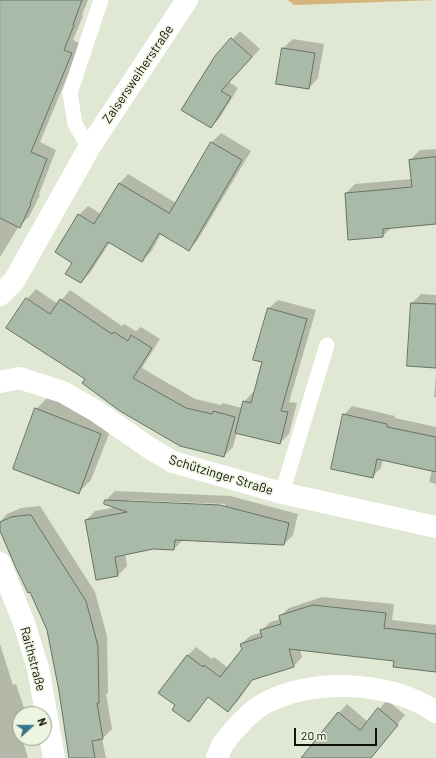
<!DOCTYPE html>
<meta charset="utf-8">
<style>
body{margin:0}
#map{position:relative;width:436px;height:758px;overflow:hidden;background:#e0e7d2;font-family:Barlow,sans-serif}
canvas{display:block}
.north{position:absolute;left:12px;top:706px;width:40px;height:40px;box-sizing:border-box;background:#edf4df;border:1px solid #959a8a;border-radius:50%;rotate:69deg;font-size:11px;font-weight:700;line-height:16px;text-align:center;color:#10120b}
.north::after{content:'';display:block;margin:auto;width:14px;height:18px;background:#37738a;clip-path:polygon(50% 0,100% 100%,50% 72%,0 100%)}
.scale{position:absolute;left:294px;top:728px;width:83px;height:18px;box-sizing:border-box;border:2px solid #10120b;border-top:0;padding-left:5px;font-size:12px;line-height:14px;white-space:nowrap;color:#10120b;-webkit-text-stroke:3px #edf4df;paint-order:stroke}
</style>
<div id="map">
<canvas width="436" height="758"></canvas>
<div class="north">N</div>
<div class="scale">20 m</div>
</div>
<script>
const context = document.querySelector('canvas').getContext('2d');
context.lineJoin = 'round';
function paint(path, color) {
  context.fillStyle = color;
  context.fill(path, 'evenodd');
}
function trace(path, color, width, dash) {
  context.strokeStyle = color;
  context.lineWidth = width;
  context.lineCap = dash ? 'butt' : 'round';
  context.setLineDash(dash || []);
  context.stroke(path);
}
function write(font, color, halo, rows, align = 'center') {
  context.font = font + ' Barlow,sans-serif';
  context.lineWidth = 3;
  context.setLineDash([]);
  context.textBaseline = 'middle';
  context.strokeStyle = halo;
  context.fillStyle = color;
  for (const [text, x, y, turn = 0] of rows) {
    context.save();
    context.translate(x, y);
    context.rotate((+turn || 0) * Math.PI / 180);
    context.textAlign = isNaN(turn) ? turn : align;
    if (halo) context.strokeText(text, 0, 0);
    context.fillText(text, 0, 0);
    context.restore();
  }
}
paint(new Path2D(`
 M288,0H436L294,5Z`), '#d5b47c');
paint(new Path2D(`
 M0,0H88L82,15L83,16L73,40L81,44L40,142L56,150L39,194L40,195L29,217L19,226L0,257Z
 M240,31L260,49L229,82L238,88L219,119L211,127L216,57Z
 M293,39L324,44L318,78L309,88L283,48Z
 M221,133L251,151L197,241L188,250L161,234L151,252L141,261L110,242L90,273L81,282L73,262L56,251L79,215L88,206L101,214L119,184L128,174L176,203L212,142Z
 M436,149V223L392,227L383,236L346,193L355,184L412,179L410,160L420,150Z
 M36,289L58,304L70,290L122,326L124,324L136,331L141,327L160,339L142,368L195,399L221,405L223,403L242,408L244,402L253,392L255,393L263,362L268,309L278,300L316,310L289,402L297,403L289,434L280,443L237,432L233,447L224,456L86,379L8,327L27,299Z
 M421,294L436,295V367L412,303Z
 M436,374V397H434Z
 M49,396L114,421L91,480L78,493L36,409Z
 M352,406L395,416V418L436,427V484L429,482L432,470L383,459L381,468L372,477L344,415Z
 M115,491L230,496L298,514L293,535L284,544L183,540L174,549L153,548L125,554L127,566L118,575L86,520L95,511L116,507L106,500ZM127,500L225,504V506L132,502Z
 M40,506L95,592L107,636L108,693L106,694L112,729L102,739L106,758H71L48,629L0,528V522L7,514L21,508Z
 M322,597L394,604L392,620L436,625V671L395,660L300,650L302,657L294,666L254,678L237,702L228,710L209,696L197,712L189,721L176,705L187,656L196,647L212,659L214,657L228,668L243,649L241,644L250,636L262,632L261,631L270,622L281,619L280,616L289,608Z
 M0,644L13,685L16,684L26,714H20V738H22L28,758H0Z
 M387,700L405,715L370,758H306L339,713L347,704L368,722Z`), '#0003');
const building = new Path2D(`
 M0,0H82L73,25H74L64,50L72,53L31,152L47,159L30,204H31L20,228L0,218Z
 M231,38L252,57L221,91L231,97L211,128L181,110L215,56Z
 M282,48L315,53L309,89L276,84Z
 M211,142L242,160L189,251L159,233L142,262L108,242L81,283L65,274L72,263L55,252L78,214L94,224L119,183L169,213Z
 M436,157V224L383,229V237L348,240L345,193L412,187L409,160Z
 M26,298L50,314L60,299L112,334L114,332L128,341L131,335L152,348L133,378L186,408L212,414L213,411L235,417L224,457L180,446L120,411L82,383L85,379L6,328Z
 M411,303L436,304V368L407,366Z
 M268,308L307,319L281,411L288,412L280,444L235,433L243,401L251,403L262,362L253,360Z
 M35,408L101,434L79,494L13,469Z
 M343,414L387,424V427L436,437V472L377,459L373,478L331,469Z
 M105,500L220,505L289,523L284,545L175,540L174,550L153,549L115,557L118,576L96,580L85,520L127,512L104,504Z
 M31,515L86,601L98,646L99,703H97L103,739L92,741L95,758H69L59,691L47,630L30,592L28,593L16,568L0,531V522L11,517Z
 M313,605L386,613L384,628L436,634V672L393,667L394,661L289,649L294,667L252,680L228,712L208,697L189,722L172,710L175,705L158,693L187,655L203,667L204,665L220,677L242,649L240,644L262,637L260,630L281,624L279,616Z
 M378,708L398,725L371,758H301L338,712L360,730Z`);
paint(building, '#aabaa9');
trace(building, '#657364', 1);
trace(new Path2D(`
 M89,148L75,124L70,93L101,0
 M282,493L327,345`), '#fff', 15);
trace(new Path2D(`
 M0,382L19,378L63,392L96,411L151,449L173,462L282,493L436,527
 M0,563L24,623L38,668L54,758
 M217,758C219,753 221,748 223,744C233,730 251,710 267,702C317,678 389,681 436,712`), '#fff', 22);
trace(new Path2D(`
 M0,295L14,281L89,148L187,0`), '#fff', 22);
write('13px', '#10120b', '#edf4df', [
 ["Zaisersweiherstraße",138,74,-56],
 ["Schützinger Straße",221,475,17],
 ["Raithstraße",33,659,75]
]);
</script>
